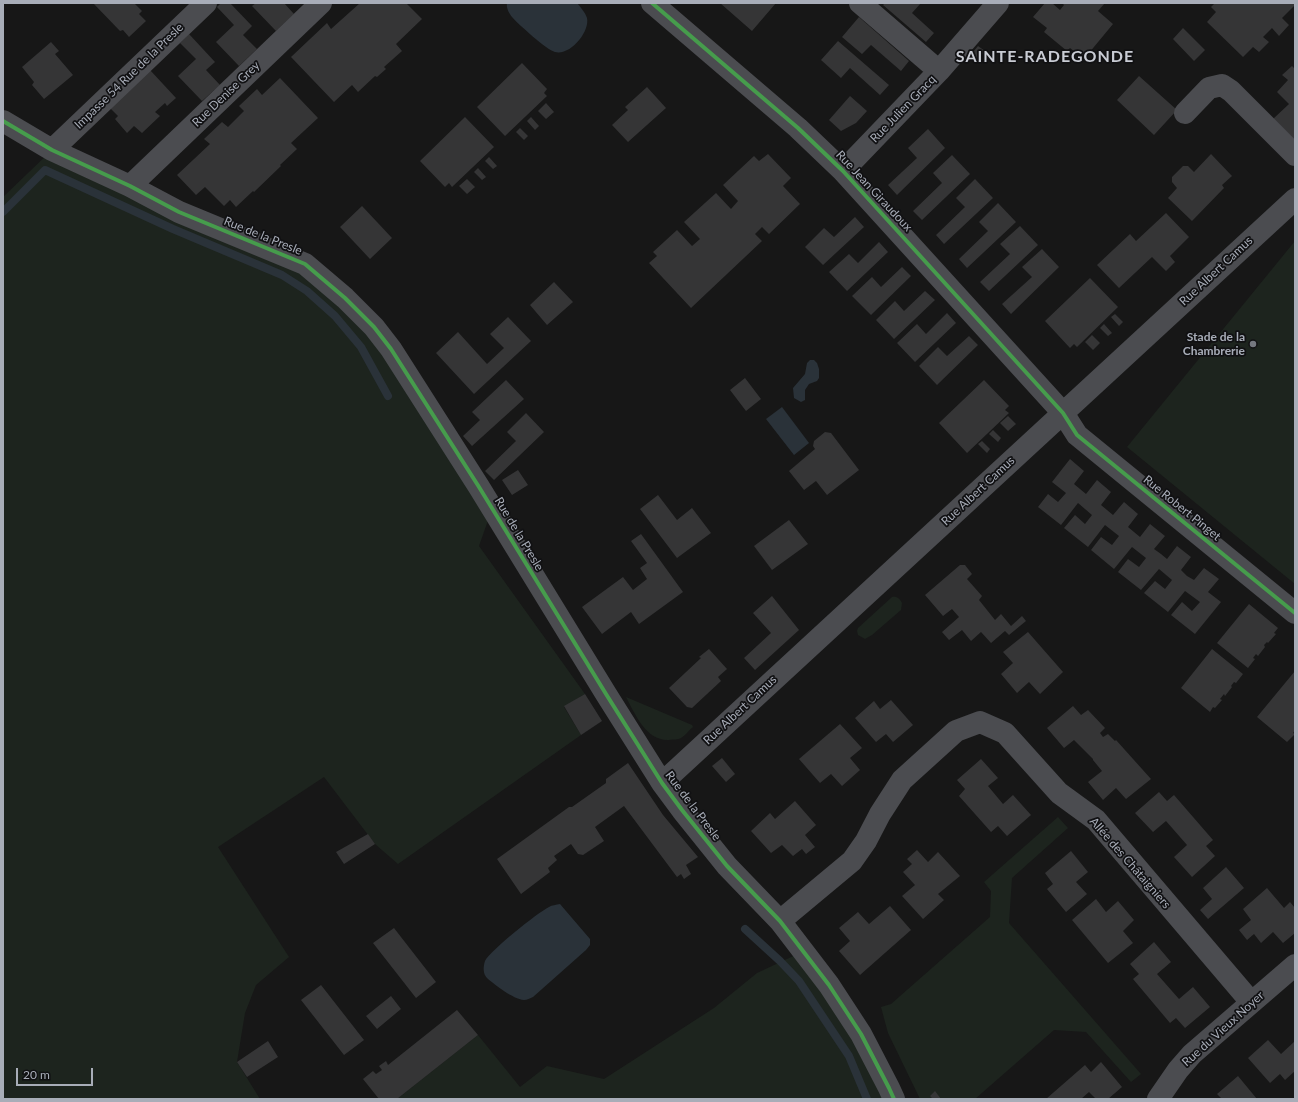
<!DOCTYPE html>
<meta charset="utf-8">
<style>
body{margin:0}
#map{position:relative;width:1298px;height:1102px;overflow:hidden;background:#171717;font-family:Lato,sans-serif}
canvas{display:block}
.frame{position:absolute;inset:0;border:4px solid #a8adb8;pointer-events:none}
.scale{position:absolute;left:16px;top:1068px;width:77px;height:18px;box-sizing:border-box;border:2px solid #a8adb8;border-top:0;padding-left:5px;font-size:12px;line-height:14px;white-space:nowrap;color:#a8adb8;-webkit-text-stroke:3px #111113;paint-order:stroke}
</style>
<div id="map">
<canvas width="1298" height="1102"></canvas>
<div class="frame"></div>
<div class="scale">20 m</div>
</div>
<script>
const context = document.querySelector('canvas').getContext('2d');
context.lineJoin = 'round';
function paint(path, color) {
  context.fillStyle = color;
  context.fill(path, 'evenodd');
}
function trace(path, color, width, dash) {
  context.strokeStyle = color;
  context.lineWidth = width;
  context.lineCap = dash ? 'butt' : 'round';
  context.setLineDash(dash || []);
  context.stroke(path);
}
function write(font, color, halo, rows, align = 'center') {
  context.font = font + ' Lato,sans-serif';
  context.lineWidth = 3.5;
  context.setLineDash([]);
  context.textBaseline = 'middle';
  context.strokeStyle = halo;
  context.fillStyle = color;
  for (const [text, x, y, turn = 0] of rows) {
    context.save();
    context.translate(x, y);
    context.rotate((+turn || 0) * Math.PI / 180);
    context.textAlign = isNaN(turn) ? turn : align;
    if (halo) context.strokeText(text, 0, 0);
    context.fillText(text, 0, 0);
    context.restore();
  }
}
paint(new Path2D(`
 M52,150L242,238L345,298L492,509L479,546L585,694L564,707L581,735L398,864L375,844L324,777L218,847L289,957L256,985L245,1013L237,1062L260,1099H3V197Z
 M1295,241V584L1127,447Z
 M892,597C897,596 900,599 902,603L901,610L872,635L865,639L858,635L857,631L858,628Z
 M626,697L692,725L693,727C689,730 686,735 681,738C678,740 673,739 669,740C646,741 635,714 626,697Z
 M1058,817L1068,828L1012,878L1009,923L1141,1074L1131,1082L1086,1032L1054,1030L975,1099H920L888,1033L881,1007L891,1004L990,917L991,891L984,882Z
 M804,951L894,1099H397L478,1035L520,1087L547,1066L604,1079L714,1008L757,973Z`), '#1d241e');
paint(new Path2D(`
 M507,3H577C581,8 585,12 587,18C590,32 570,56 555,52C547,50 518,24 512,17C509,13 506,8 507,3Z
 M810,360H814L817,363L819,369V378L817,381L809,384L805,390V400L801,402L794,398L793,388L805,374L807,363Z
 M782,407L809,443L794,455L766,419Z
 M560,904L590,939V945L586,950L533,997C530,998 527,1000 524,1000C513,999 495,985 487,978C483,974 483,967 485,961C490,951 537,913 549,907C552,905 556,905 560,904Z`), '#2a3239');
trace(new Path2D(`
 M3,212L45,170L173,229L282,275L307,291L335,316L361,347L388,396
 M745,929L780,961L799,981L849,1056L867,1099`), '#2a3239', 8);
paint(new Path2D(`
 M93,3H134L142,11L139,14L146,21L129,37L123,30L120,31Z
 M221,3H230L252,26L243,35L257,49L239,66L216,42L234,25L217,7Z
 M256,3H284L294,14L276,31L252,6Z
 M360,3H406L422,19L396,44L402,51L384,67L386,69L377,77L375,76L358,92L352,85L334,102L291,57L327,23L331,29Z
 M720,3H776L752,31Z
 M885,3H921L912,13L934,33L926,42L883,5Z
 M1045,3H1052L1060,10L1064,5L1062,3H1105L1098,11L1113,24L1084,59L1070,48L1067,51L1044,32L1047,28L1033,17Z
 M1215,3H1295V5L1282,18L1289,25L1279,36L1272,28L1263,37L1269,42L1259,52L1253,47L1243,57L1207,22L1216,12L1211,7Z
 M859,17L909,61L901,71L871,45L862,54L842,37Z
 M1183,28L1205,50L1194,61L1173,39Z
 M189,34L215,62L206,70L220,85L202,101L178,76L196,59L180,43Z
 M838,41L889,85L880,95L850,68L841,78L821,60Z
 M51,42L59,51L55,54L73,75L44,99L32,85L34,82L22,67Z
 M978,46L985,51L976,62L969,57Z
 M522,63L547,89L544,93L547,96L505,136L477,107Z
 M1292,66L1295,69V140L1273,119L1289,104L1277,92L1288,80L1282,75Z
 M150,70L176,98L167,106L165,103L155,112L160,116L142,133L134,126L127,133L115,119L118,116L110,108Z
 M1139,76L1177,110L1154,135L1117,100Z
 M280,78L318,118L291,143L297,149L280,165L281,166L254,192L253,191L236,207L230,200L224,206L205,187L196,195L177,175L210,144L204,139L222,122L228,127L244,111L239,106L257,89L262,95Z
 M647,87L666,108L628,142L612,125L628,110L625,107Z
 M850,96L867,111L856,123L841,131L829,120Z
 M546,103L554,112L546,119L538,111Z
 M465,117L494,147L452,187L449,183L445,187L420,161Z
 M531,117L539,126L535,130L527,121Z
 M520,128L528,136L524,140L516,132Z
 M928,129L945,148L897,195L888,185L917,158L908,148Z
 M768,154L791,178L783,186L800,204L769,234L762,227L755,234L762,241L691,308L649,263L657,256L653,252L677,230L692,246L700,239L684,222L716,193L731,209L738,201L723,185L754,156L759,161Z
 M1211,154L1232,176L1222,185L1224,188L1192,221L1168,198L1177,188L1172,182V177L1183,166H1188L1194,172Z
 M952,155L970,174L922,220L913,211L942,183L933,173Z
 M489,157L497,166L493,169L485,161Z
 M478,168L486,177L482,180L474,172Z
 M467,179L475,187L467,194L459,186Z
 M975,179L993,198L944,244L936,235L965,207L956,198Z
 M998,203L1016,222L967,268L959,259L988,231L979,222Z
 M362,206L392,238L370,259L340,227Z
 M1166,213L1189,237L1170,256L1175,262L1166,271L1152,257L1119,288L1097,265L1130,234L1136,241Z
 M855,217L864,227L823,265L805,247L824,228L834,237Z
 M1020,226L1038,245L989,291L980,282L1010,254L1000,244Z
 M879,242L888,252L847,291L829,272L849,254L858,263Z
 M1042,249L1059,267L1011,314L1002,304L1032,277L1022,267Z
 M902,267L911,276L871,315L852,296L872,277L881,287Z
 M1090,278L1118,307L1077,347L1074,344L1070,348L1045,321Z
 M554,282L573,302L547,325L530,305Z
 M925,291L935,300L894,339L876,320L895,301L904,311Z
 M947,313L956,323L915,362L897,343L917,324L926,334Z
 M1115,314L1123,322L1119,326L1111,317Z
 M508,317L531,341L474,394L436,353L458,332L487,364L504,348L490,334Z
 M1104,324L1112,333L1108,336L1100,328Z
 M1092,335L1100,343L1093,350L1085,342Z
 M969,336L978,345L937,385L919,366L938,347L947,356Z
 M745,378L761,399L746,411L730,390Z
 M506,380L524,399L472,446L463,436L480,420L472,412Z
 M984,380L1009,406L1005,410L1009,413L967,453L939,423Z
 M526,413L544,432L494,480L485,471L516,441L507,432Z
 M1008,416L1016,424L1008,431L1000,423Z
 M993,430L1001,438L998,442L989,434Z
 M825,432L831,433L859,470L827,495L816,481L804,490L789,471L815,449L813,446L814,441Z
 M982,441L990,449L987,453L978,444Z
 M1070,459L1084,471L1074,484L1086,494L1097,480L1111,492L1101,505L1113,515L1124,502L1138,514L1128,527L1140,537L1150,524L1165,536L1154,549L1161,554L1167,559L1177,546L1191,557L1181,570L1187,576L1194,580L1204,568L1219,579L1208,592L1221,602L1195,634L1171,615L1182,602L1192,611L1200,602L1185,591L1168,612L1144,593L1155,581L1165,589L1172,580L1159,569L1141,590L1118,572L1128,559L1139,567L1146,558L1132,547L1114,569L1091,550L1101,537L1112,545L1119,536L1105,525L1088,547L1064,528L1075,515L1085,524L1092,515L1078,503L1061,525L1038,507L1048,494L1058,502L1066,493L1052,482Z
 M518,470L528,485L512,495L502,480Z
 M658,495L677,520L692,508L711,533L677,558L640,509Z
 M789,520L808,544L772,570L754,546Z
 M641,534L683,592L639,624L631,612L602,634L582,607L623,577L633,590L647,579L640,568L647,563L631,541Z
 M960,565H965L972,574L967,579L982,596L979,600L995,620L1001,614L1011,626L1022,616L1026,621L1009,635L1005,631L991,643L981,632L971,641L962,630L949,640L942,632L959,617L952,609L943,616L925,595Z
 M772,596L799,630L755,670L744,658L771,633L753,613Z
 M1249,604L1278,628L1274,633L1276,634L1268,643L1267,642L1264,645L1265,647L1258,656L1256,654L1253,658L1255,659L1248,668L1217,643Z
 M1028,632L1063,672L1040,694L1029,682L1017,693L1001,674L1013,663L1003,652Z
 M709,649L727,669L718,677L721,681L692,708L687,707L669,688L701,658L699,657Z
 M1212,649L1243,674L1236,683L1234,682L1231,686L1232,687L1225,696L1224,694L1220,699L1222,700L1215,708L1213,707L1210,712L1181,688Z
 M1295,671V730L1293,733L1295,734L1287,742L1257,717Z
 M585,694L602,721L581,735L564,706Z
 M891,700L913,725L893,742L886,734L876,742L855,718L874,701L880,709Z
 M1073,706L1081,715L1088,710L1105,728L1100,733L1103,737L1108,734L1115,741L1116,740L1151,779L1126,799L1116,788L1103,800L1088,782L1102,771L1093,760V759L1074,740L1064,748L1047,728Z
 M840,724L862,748L850,758L860,770L842,786L831,774L820,783L799,759Z
 M722,758L735,774L726,782L712,766Z
 M981,759L998,778L988,786L1003,804L1013,795L1031,815L1007,836L998,826L991,832L959,796L965,789L957,780Z
 M628,763L663,815L698,857L686,865L691,874L684,879L681,874L677,877L624,806L595,827L604,841L583,855L578,854L571,844L554,856L557,860L548,868L550,872L521,894L497,859L569,807H572L606,783V779Z
 M1159,792L1167,801L1174,795L1213,840L1206,846L1215,856L1192,877L1174,857L1187,845L1166,821L1153,832L1135,813Z
 M795,801L816,825L805,835L815,847L806,854L802,849L793,856L782,845L771,853L751,831L770,813L775,819Z
 M368,834L375,844L344,864L336,852Z
 M917,850L928,862L938,852L960,876L938,894L944,900L923,919L902,896L915,885L903,872L912,864L907,859Z
 M1071,851L1088,872L1076,882L1087,894L1066,912L1047,889L1053,884L1045,873Z
 M1226,867L1244,888L1208,919L1200,910L1212,899L1203,888Z
 M1267,888L1284,908L1290,902L1295,908V933L1283,943L1273,932L1261,943L1254,934L1247,940L1239,930L1251,920L1243,909Z
 M1096,899L1106,912L1118,901L1134,920L1123,931L1133,943L1108,963L1072,920Z
 M890,906L911,930L860,975L839,951L850,941L839,928L858,912L869,924Z
 M394,928L436,982L416,998L373,943Z
 M1154,942L1171,962L1157,974L1179,999L1193,987L1210,1007L1185,1028L1176,1018L1170,1023L1133,979L1139,974L1130,964Z
 M321,985L364,1040L344,1055L301,1000Z
 M391,996L401,1009L377,1029L366,1016Z
 M457,1010L478,1035L397,1099H379L363,1079L373,1071L376,1074L382,1070L379,1066L386,1061L388,1065Z
 M1268,1040L1281,1054L1295,1041V1071L1285,1080L1280,1074L1270,1083L1248,1058Z
 M268,1041L278,1057L247,1077L237,1062Z
 M1101,1062L1122,1087L1108,1099H1096L1089,1092L1081,1099H1046L1085,1065L1091,1072Z
 M1238,1076L1257,1099H1222L1217,1094Z
 M935,1091L941,1099H933L930,1096Z`), '#353536');
trace(new Path2D(`
 M652,3L798,128L843,171L1063,413L1077,435L1295,613
 M939,71L998,3
 M1185,113L1209,88L1222,85L1231,91L1295,155
 M3,121L52,150L130,186L179,212L305,264L345,298L374,327L391,349L479,487L606,694L662,783L682,810L727,866L780,921L829,985L861,1034L889,1088L894,1099
 M52,150L206,3
 M843,171L939,71L860,3
 M130,186L321,3
 M662,783L1295,199
 M780,921L852,861L866,841L880,814L902,780L956,731L980,722L1005,733L1059,793L1096,820L1251,1002
 M1158,1099L1178,1070L1192,1054L1295,965`), '#4b4c50', 22);
trace(new Path2D(`
 M652,3L798,128L843,171L1063,413L1077,435L1295,613
 M3,121L52,150L130,186L179,212L305,264L345,298L374,327L391,349L479,487L606,694L662,783L682,810L727,866L780,921L829,985L861,1034L889,1088L894,1099`), '#469c4c', 4);
for (const [x, y, r, color] of [
 [1253,344,4,"#757880"]
]) {
  const dot = new Path2D();
  dot.arc(x, y, r, 0, 2 * Math.PI);
  context.fillStyle = color;
  context.fill(dot);
  trace(dot, '#111113', 1.5);
}
write('12px', '#a8adb8', '#111113', [
 ["Impasse 54 Rue de la Presle",129,76,-44],
 ["Rue Denise Grey",226,94,-44],
 ["Rue Julien Gracq",903,109,-46],
 ["Rue Jean Giraudoux",874,191,47],
 ["Rue de la Presle",263,236,22],
 ["Rue Albert Camus",1216,271,-43],
 ["Rue Albert Camus",978,491,-43],
 ["Rue Robert Pinget",1182,508,39],
 ["Rue de la Presle",519,534,59],
 ["Rue Albert Camus",740,710,-43],
 ["Rue de la Presle",693,806,53],
 ["Allée des Châtaigniers",1130,863,49],
 ["Rue du Vieux Noyer",1223,1029,-42]
]);
write('bold 12px', '#a8adb8', '#111113', [
 ["Stade de la",1245,337],
 ["Chambrerie",1245,351]
], 'right');
context.letterSpacing = '1px';
write('bold 16px', '#c9ccd4', '#111113', [
 ["SAINTE-RADEGONDE",1045,57]
]);
context.letterSpacing = '0px';
</script>
